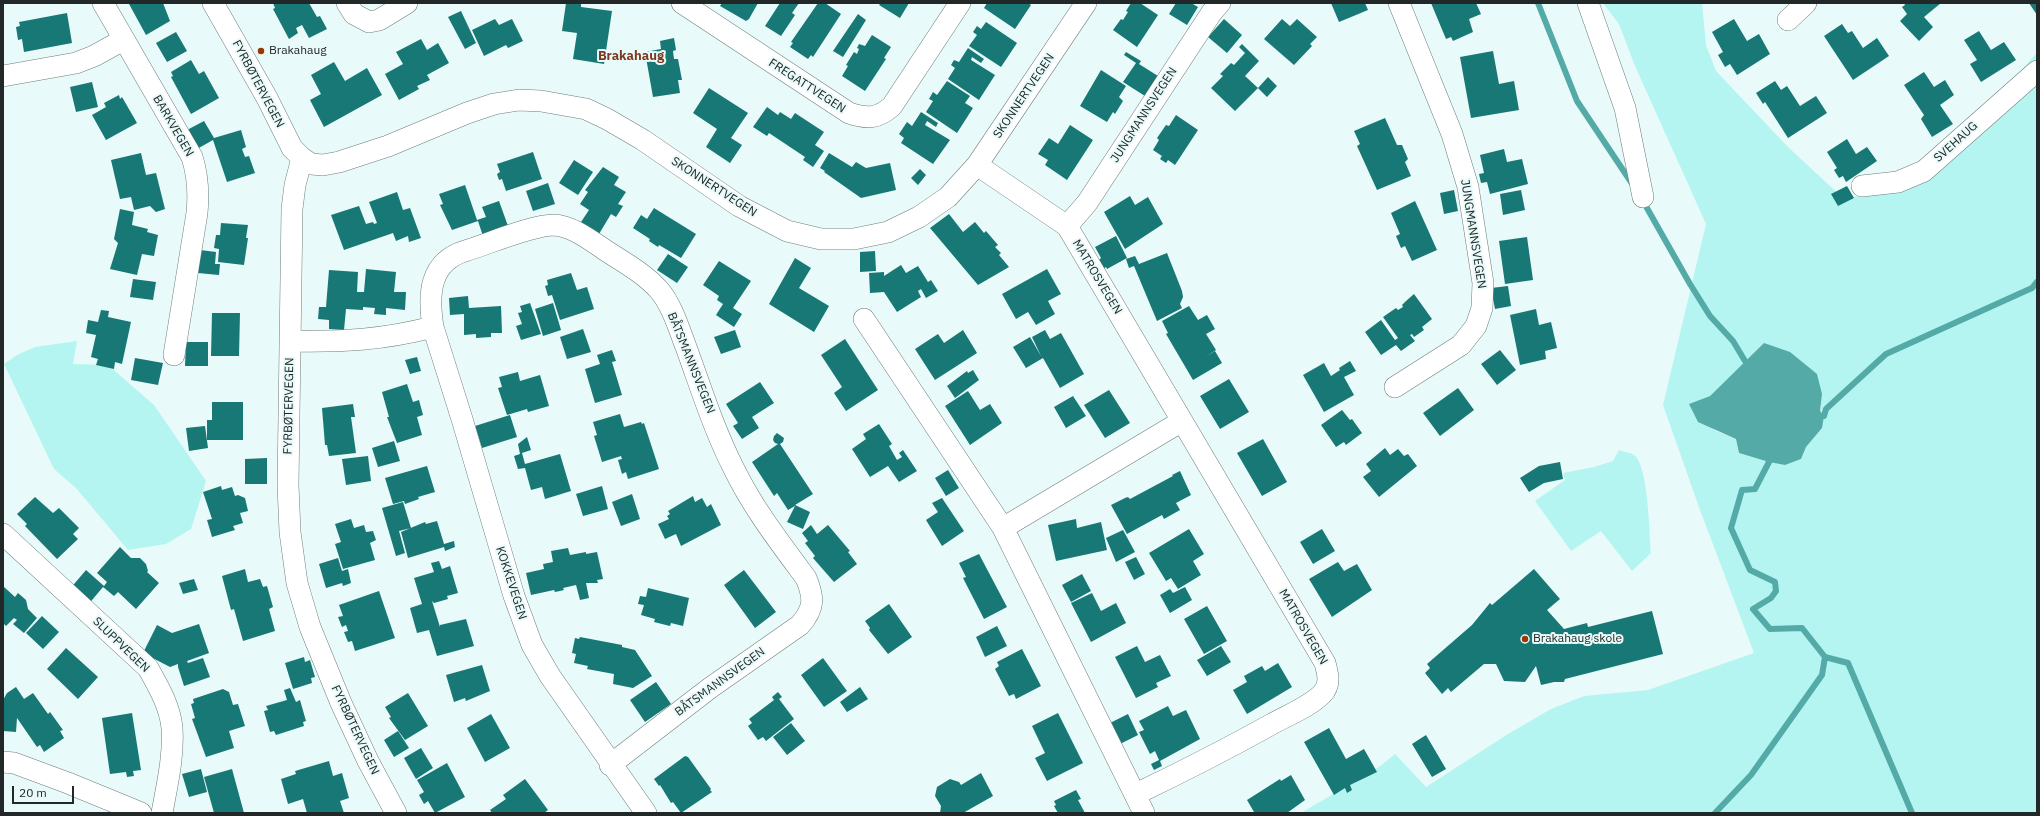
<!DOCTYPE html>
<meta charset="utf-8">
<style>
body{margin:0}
#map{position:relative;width:2040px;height:816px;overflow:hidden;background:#e8faf9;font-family:"IBM Plex Sans",sans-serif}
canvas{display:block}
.frame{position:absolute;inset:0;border:4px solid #222828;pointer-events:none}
.scale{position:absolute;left:12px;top:786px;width:62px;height:18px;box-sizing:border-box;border:2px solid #222828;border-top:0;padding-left:5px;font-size:12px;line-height:14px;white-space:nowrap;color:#222828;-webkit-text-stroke:3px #e8faf9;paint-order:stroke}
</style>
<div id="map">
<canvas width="2040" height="816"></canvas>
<div class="frame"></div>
<div class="scale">20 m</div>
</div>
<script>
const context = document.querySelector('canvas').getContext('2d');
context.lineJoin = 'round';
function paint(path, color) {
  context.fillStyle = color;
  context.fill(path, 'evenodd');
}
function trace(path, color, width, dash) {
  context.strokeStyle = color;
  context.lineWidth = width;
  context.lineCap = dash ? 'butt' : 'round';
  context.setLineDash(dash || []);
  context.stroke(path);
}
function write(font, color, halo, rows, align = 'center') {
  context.font = font + ' "IBM Plex Sans",sans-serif';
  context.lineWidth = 4;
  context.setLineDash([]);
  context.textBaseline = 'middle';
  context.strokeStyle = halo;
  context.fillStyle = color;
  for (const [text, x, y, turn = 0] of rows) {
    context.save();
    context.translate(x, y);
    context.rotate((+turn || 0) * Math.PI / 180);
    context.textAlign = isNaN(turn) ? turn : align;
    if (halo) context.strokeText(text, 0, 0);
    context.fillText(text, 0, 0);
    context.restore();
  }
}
paint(new Path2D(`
 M1603,3H1702L1706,45L1716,71L1787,146L1844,199L1889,189L1992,102L2037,53V813H1301L1379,767L1395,754L1426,787L1508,734L1551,709L1584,696L1648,690L1754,653L1700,510L1663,405L1706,224L1635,66L1619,24ZM1764,343L1822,394L1820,411L1822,428L1806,447L1801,459L1785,465L1769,462L1739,453L1736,439L1716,431L1689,404L1710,396Z
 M77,341L73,364L108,365L154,405L206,481L191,529L166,544L128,550L76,488L54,469L4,364L17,355L35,347Z
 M1619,450C1623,452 1630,452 1634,455C1649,467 1649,533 1651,553L1632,571L1601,531L1571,551L1535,501L1565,480L1563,473L1594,467L1613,461Z`), '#b5f5f1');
paint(new Path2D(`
 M1764,343L1790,352L1817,374L1822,394L1820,411L1824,416L1822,428L1806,447L1801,459L1785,465L1769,462L1739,453L1736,439L1698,422L1689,404L1710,396Z`), '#53aaa6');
trace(new Path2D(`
 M1538,3L1577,101L1633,185
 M1643,201L1690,284L1710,316L1733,341L1745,361
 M1824,416L1826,409L1886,354L2032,288L2037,282
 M1825,657L1848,663L1912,813
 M1715,813L1751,775L1822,675L1825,657L1802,628L1770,629L1753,609L1771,598L1776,591L1775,582L1750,570L1731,528L1742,490L1755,489L1769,462`), '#53aaa6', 6);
paint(new Path2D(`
 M163,3L170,21L146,35L129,4Z
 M273,3H309L317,17L320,16L327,29L309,38L302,25L296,28L298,33L289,39L273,9L275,8Z
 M566,3H581V7L612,11L604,64L573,59L577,33L562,31Z
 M722,3H758L749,19L746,21L720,6Z
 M780,3H799L792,13L795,15L781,36L765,26Z
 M818,3H825L841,14L813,57L811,55L808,59L790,47L793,43L791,42Z
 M881,3H909L900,18L879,5Z
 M987,3H1028L1031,5L1015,29L984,8Z
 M1131,3H1140L1158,15L1137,47L1113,30L1121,19L1123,20L1128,12L1126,11Z
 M1176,3H1191L1198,7L1187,25L1169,14Z
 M1331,3H1365L1368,10L1339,22Z
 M1431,3H1476L1481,14L1469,19L1473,32L1453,41L1451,37L1446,39Z
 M1904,3H1941L1924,17L1933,27L1919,41L1900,21L1907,14L1902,7L1905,5Z
 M2029,3H2037V15Z
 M461,11L476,43L465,49L448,17Z
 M67,13L72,43L24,52L22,39L18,40L16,27L20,26L19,22Z
 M858,14L866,20L843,57L833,51Z
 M495,19L499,25L512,19L523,41L508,48L506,45L484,56L472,30Z
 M1224,19L1242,35L1227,53L1208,37Z
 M1282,19L1290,26L1297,19L1317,37L1310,44L1312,46L1294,65L1264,39Z
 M1734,19L1747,41L1759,34L1770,54L1737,75L1730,64L1725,67L1718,55L1723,52L1712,32Z
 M986,22L1017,43L1001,67L969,46L977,35L973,32L977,26L981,29Z
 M1842,24L1848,33L1852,31L1863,48L1877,38L1889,56L1853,80L1824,36Z
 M1979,31L1991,50L2004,42L2016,60L1981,82L1970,64L1977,60L1964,40Z
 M176,32L187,51L167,62L156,43Z
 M872,35L891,47L884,58L886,59L865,91L842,76L848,66L846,65L854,52L857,54L859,49L857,48L859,44L865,46Z
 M674,38L676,50L673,51L674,59H678L682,80H678L680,93L653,97L645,52L661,49L660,41Z
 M421,39L427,50L438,43L449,63L427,75L430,80L417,86L419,89L399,100L385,74L403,64L396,52Z
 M1242,44L1259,61L1245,76L1258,88L1268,77L1277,86L1267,97L1258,88L1235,111L1211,88L1223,76L1220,74L1231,63L1234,65L1245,53L1239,47Z
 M968,48L984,59L981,63L972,57L971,60L995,75L979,100L948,79L955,68L951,65L954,60L959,62Z
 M1493,51L1499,84L1514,81L1519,110L1471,118L1460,57Z
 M1126,52L1141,61L1139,64L1158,76L1145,96L1123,82L1136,63L1124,55Z
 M191,60L199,74L204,71L219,98L191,114L171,77L173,76L171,72Z
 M334,62L345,81L367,68L382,95L324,127L310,100L321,94L311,75Z
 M1101,70L1126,86L1119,97L1123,101L1115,114L1113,112L1107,122L1080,106Z
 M1924,72L1934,87L1945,80L1954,95L1940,105L1953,124L1932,137L1921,119L1924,115L1904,85Z
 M947,81L970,96L965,103L973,108L957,133L926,112L933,101L929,99L933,92L937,95Z
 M1775,81L1781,90L1787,86L1800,106L1816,96L1827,113L1788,138L1765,102L1763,104L1756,93Z
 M92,82L98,107L76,112L70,87Z
 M709,88L748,113L731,138L742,145L730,163L706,147L717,129L693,113Z
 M119,95L120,99L122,97L137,123L106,140L92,115L106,107L104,103Z
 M767,107L778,115L780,112L791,119L795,113L824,132L815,145L824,151L813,167L803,160L805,157L769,133L767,136L753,127Z
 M921,112L938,123L936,127L927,121L925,125L950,140L933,164L901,143L904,138L899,134L907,122L912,126Z
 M1176,115L1198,130L1175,165L1168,160L1166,163L1160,159L1162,156L1153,150L1159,140L1157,138L1166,125L1169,126Z
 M1385,118L1397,145H1402L1408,159L1405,162L1411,176L1377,190L1357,146L1360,144L1354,131Z
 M204,121L214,138L241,130L246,147L242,149L245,157L249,156L255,173L227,182L213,140L197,149L187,130Z
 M1070,125L1093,140L1067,180L1045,165L1048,160L1038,154L1049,138L1058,144Z
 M1847,139L1856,154L1867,147L1877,161L1846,182L1843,176L1839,178L1834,170L1837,168L1827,152Z
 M1504,149L1507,162L1522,159L1528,184L1490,194L1487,182L1481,183L1479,174L1484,173L1480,155Z
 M533,152L542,179L506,191L502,179L499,180L497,174L500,172L497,164Z
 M141,153L146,175L156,173L165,209L156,212L150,206L134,210L131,197L120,199L111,160Z
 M829,153L852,167L856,162L866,168L890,163L896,190L861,198L824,172L825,171L820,168Z
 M574,160L593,172L578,195L559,183Z
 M603,167L619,177L614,185L626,192L618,204L623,206L616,217L611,214L599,234L581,222L589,210L580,204L588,192L585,190Z
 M920,169L926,175L918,185L911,178Z
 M548,183L555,204L533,211L526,191Z
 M465,185L477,220L486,217L482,207L499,201L508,226L483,236L478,221L452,230L440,205L443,204L439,194Z
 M1847,186L1854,198L1838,206L1831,194Z
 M1454,190L1458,211L1444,214L1440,193Z
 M1521,190L1525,210L1503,215L1500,194Z
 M397,192L403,210L410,208L421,238L409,242L408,236L396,241L393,233L344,250L331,215L359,206L366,224L373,222L374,224L377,223L369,202Z
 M1130,196L1135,205L1148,197L1163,224L1125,249L1104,212Z
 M1415,201L1437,250L1412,261L1405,246L1401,248L1396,236L1400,234L1391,213Z
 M654,208L696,234L681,258L659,245L658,247L649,241L650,239L633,228L641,215L647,219Z
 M120,209L134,212L132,225L148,229L147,232L158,235L154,256L142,254L137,275L110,269L118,243L114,239Z
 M949,214L963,232L975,222L984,233L986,231L998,245L995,247L1001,253L999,255L1009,267L978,285L930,228Z
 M221,223L248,225L246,238H248L244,265L218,262L219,249L214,248L216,235H220Z
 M1116,236L1127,258L1107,269L1106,267L1103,269L1099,260L1101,258L1095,247Z
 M1527,237L1533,280L1505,284L1499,241Z
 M200,250L216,252L215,264H220L219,275L198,273Z
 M875,251L876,271L860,272V252Z
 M1167,253L1182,291L1183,297L1180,304L1182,308L1157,321L1134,266L1129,268L1126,259L1135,256L1139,264Z
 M668,254L688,267L677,283L657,270Z
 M795,258L811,268L799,288L829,306L814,332L769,304Z
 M719,261L751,281L733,308L742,314L734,327L716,315L723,304L717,300L719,296L703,285Z
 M901,265L906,273L918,266L928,282L931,280L938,291L926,298L921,289L918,291L921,297L897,312L884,292L870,293L869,273L884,272V276Z
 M366,269L396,272L394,292H406L405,310L386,308V315L374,314L375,308L363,307V310L346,309L344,330L329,329V320L318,319L319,307H326L329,270L358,272L357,292H364Z
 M1047,269L1061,294L1048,301L1055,314L1036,325L1028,312L1016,319L1002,294Z
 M571,273L577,290L587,287L594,309L560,320L552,295L548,296L545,286L548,285L547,280Z
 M133,279L156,282L153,300L130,297Z
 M1508,286L1511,306L1495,309L1491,288Z
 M1414,294L1432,319L1422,327L1424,330L1414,337L1412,334L1410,335L1415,341L1401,351L1396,345L1381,355L1365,332L1381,320L1395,340L1398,338L1383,317L1396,308L1398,310L1403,307L1402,305L1406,301Z
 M468,296L469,308L501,306L502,333H491V337L476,338V334L464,335V314L450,315L449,298Z
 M530,303L541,334L521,340L516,326L522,324L518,313L522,312L520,306Z
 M553,303L561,330L543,336L535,309Z
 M1189,306L1198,320L1207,315L1215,329L1206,334L1216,350L1205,357L1215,351L1222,363L1193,380L1166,334L1168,333L1162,321Z
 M1536,309L1539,325L1551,322L1557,348L1545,351L1546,359L1520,365L1510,315Z
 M101,310L109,311L108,317L131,322L122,364L115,362L114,369L96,365L98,359L91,357L96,335L86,333L88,320L98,322Z
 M212,313H240L239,356H211Z
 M583,329L591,352L567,359L560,337Z
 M735,330L741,347L721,354L714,337Z
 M963,330L977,353L935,380L915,349L938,334L944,343Z
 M1045,330L1050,339L1061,333L1084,374L1060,388L1043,358L1026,368L1013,347L1030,337L1041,356L1032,337Z
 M845,339L878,390L846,411L834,393L842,387L821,355Z
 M186,342H208V366H185Z
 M612,350L616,361L612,362L622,395L595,403L585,369L600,364L597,355Z
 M1500,350L1516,370L1497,385L1481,364Z
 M417,357L421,371L410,374L405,360Z
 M135,358L163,363L158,385L131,380Z
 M1350,361L1356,371L1344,377L1354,395L1324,412L1303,375L1324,363L1331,376L1340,370L1339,368Z
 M973,370L979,380L955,398L947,386L967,371L968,373Z
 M518,372L520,381L540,375L549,406L528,412L527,409L507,415L498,388L502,387L499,377Z
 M1229,379L1249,412L1220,429L1200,396Z
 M760,382L774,403L752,417L759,428L742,439L733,426L738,423L726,404Z
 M407,384L413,402L419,400L423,415L417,417L422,435L397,443L387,417H389L382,392Z
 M1458,388L1474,410L1440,436L1423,413Z
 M1109,390L1130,423L1105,438L1084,405Z
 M968,391L980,410L990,404L1002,423L970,445L945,406Z
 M1073,396L1086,416L1066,428L1054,407Z
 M212,402H243V440H207V420H212Z
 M353,404L355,417H351L356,453L329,456L327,445H325L322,408Z
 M1342,410L1350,420L1352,419L1362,433L1346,445L1344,442L1336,447L1321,425Z
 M620,414L624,427L641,422L642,424L644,423L659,469L628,479L626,472L622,474L618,460L622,459L621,456L602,462L594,436L597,435L593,422Z
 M510,415L517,437L482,448L475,426Z
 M879,424L892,444L889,446L897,460L902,457L899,453L903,450L917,471L899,482L888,466L870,477L852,449L866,439L863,434Z
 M205,426L208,448L189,451L186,428Z
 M777,433L784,438L783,442L780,444L813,494L795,505L810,512L803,529L787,522L795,506L788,510L777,493L774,496L752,462L778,444L775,443L773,440L774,436Z
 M527,437L531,450L522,453L525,464L560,454L571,491L545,499L542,487L531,490L525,468L518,469L514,456L520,454L518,444Z
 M1263,439L1287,482L1262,496L1237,453Z
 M394,441L400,461L378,467L372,448Z
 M1385,448L1390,455L1398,449L1404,456L1408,454L1417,466L1379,497L1363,477L1371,471L1366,464Z
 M368,456L371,481L346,485L342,459Z
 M267,458V484H245V459Z
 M1560,462L1563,479L1544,483L1529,492L1520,478L1539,466Z
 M427,466L435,492L418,497L419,499L405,504L404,501L393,504L385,478Z
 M948,470L959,488L946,496L935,478Z
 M1180,471L1191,495L1176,503L1180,510L1164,519L1162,515L1127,534L1111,505L1125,498L1128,497L1130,499L1173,476L1172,475Z
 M221,486L222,490L232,487L235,496L238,495L245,498L248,511L240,513L243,523L233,526L235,530L212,537L207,520L212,519L203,492Z
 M602,486L608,509L583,516L576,494Z
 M632,494L640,519L621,526L612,502Z
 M693,496L695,502L702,498L707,507L711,504L721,525L681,546L676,534L665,539L658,524L669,519L667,516L670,514L668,511Z
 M35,497L53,513L59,508L79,528L73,534L78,539L57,559L25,526L27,524L17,514Z
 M942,498L964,531L942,546L926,520L938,512L932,503Z
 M403,502L411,528L399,531L405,553L396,556L382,508Z
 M351,519L354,528L364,525L366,532L373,531L376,540L370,543L375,560L343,569L335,544L341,542L335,524Z
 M1076,519L1077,528L1101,522L1107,550L1056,561L1048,525Z
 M437,521L444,544L454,541L455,547L445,551L444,547L408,558L401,532L425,522L426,524Z
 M811,525L817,534L828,525L850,551L848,552L857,564L834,582L813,558L815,556L805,543L808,541L802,533Z
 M1189,529L1204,554L1193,561L1201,575L1178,589L1171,578L1166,581L1149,553Z
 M1322,529L1335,551L1313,564L1300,542Z
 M1123,530L1135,552L1116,562L1106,538Z
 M120,547L131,558H140L146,564L148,571L147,572L159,583L136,609L118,592L114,596L103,587L87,606L69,590L86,570L104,586L107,582L97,573Z
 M568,548L570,555L586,552V554L597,552L603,579L597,580L598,583H586L589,598L580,600L576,585L563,588L564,590L560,591L555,592L554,590L531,595L526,573L544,569L543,564L553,562L551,551Z
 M979,554L1007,607L984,619L963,578L966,577L959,563Z
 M1136,557L1145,574L1134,580L1125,562Z
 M338,558L342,571L348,569L351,583L343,586L342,583L326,588L319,564Z
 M439,561L442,569L450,566L458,593L447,596L448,599L434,603L432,601L440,627V625L466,619L474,646L437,656L429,630L417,633L410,608L422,604L414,578L434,572L431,563Z
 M1338,562L1344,571L1357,564L1372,590L1332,617L1309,579Z
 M245,569L248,582L260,579L263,587L267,586L273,607L269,609L275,631L243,641L234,609L231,610L222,576Z
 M1534,569L1560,599L1547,610L1564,629L1587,623L1588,627L1652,611L1663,654L1565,679L1564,682H1554L1541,685L1536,666L1525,682L1504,681L1496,664H1484L1451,692L1448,688L1442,694L1425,673L1430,668L1427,664L1472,625L1490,603L1492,605Z
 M744,570L776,612L755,628L724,585Z
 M1082,574L1091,591L1071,602L1062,585Z
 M194,579L198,590L183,594L179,583Z
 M3,586L15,597L18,593L26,600L28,609L37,618L24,633L13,624L17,620L14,618L6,626L3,623Z
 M1185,587L1192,600L1170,613L1160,595L1170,589L1173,593Z
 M648,588L689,598L683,626L671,623L670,626L654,622L655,619L641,615L644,605L638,604L640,596L646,597Z
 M379,591L395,638L355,651L352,641L348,642L344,632L348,631L346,625L342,627L338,617L343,616L339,605Z
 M1092,593L1101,611L1116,603L1126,623L1091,642L1071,603Z
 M889,604L912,637L888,654L869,630L870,628L865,621Z
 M1207,606L1227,641L1204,654L1184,619Z
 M42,616L59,632L43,649L26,633Z
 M199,624L209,653L187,661L188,663L203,658L210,677L184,686L178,667V664L170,667L143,653L157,625L172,633Z
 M997,626L1007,646L985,657L976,637Z
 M580,637L622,645V647L635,650L652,676L633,688L613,684L614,674L587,669L588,666L574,663L576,654L572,653L575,638L579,639Z
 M1137,646L1145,662L1160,655L1171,676L1156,683L1158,687L1136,698L1115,657Z
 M1221,646L1231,662L1207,676L1197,660Z
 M66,648L98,677L78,699L47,669Z
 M1022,649L1041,686L1016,699L1014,694L1009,696L995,669L999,666L997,662Z
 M304,657L305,662L310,660L315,677L311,678L312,683L293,689L285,663Z
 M823,658L847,691L824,707L801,675Z
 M1278,663L1292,687L1247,714L1233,690L1247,682L1244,676L1262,666L1265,671Z
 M482,665L490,691L466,701L465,698L454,702L446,675Z
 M656,682L671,704L645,722L630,700Z
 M16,687L24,699L33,693L48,714L50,712L63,730L60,731L64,738L44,752L40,745L37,747L17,718L16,732L3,731V700L7,693Z
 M860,687L868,699L847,712L840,702Z
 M290,688L296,702L300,700L306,721L303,722L304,726L276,735L274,731L270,732L264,711L268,710L266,706L287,700L284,690Z
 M223,689L229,692L233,705L238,704L245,726L229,731L234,748L206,757L192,719L195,718L191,704L194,703L193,699Z
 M778,692L782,697L779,699L794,719L766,741L763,737L758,740L748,726L752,723L749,719L774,700L772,697Z
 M408,693L428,726L405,740L389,718L391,717L385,707Z
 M1168,706L1173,716L1186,710L1200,739L1160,761L1162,766L1154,770L1151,764L1159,760L1155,751L1150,754L1139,732L1144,730L1139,721Z
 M132,713L141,770L133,771L134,776L127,777L126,772L110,774L102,718Z
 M1058,713L1083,763L1047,781L1035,758L1045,753L1032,726Z
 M491,714L510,748L485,762L467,728Z
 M1128,714L1138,735L1120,744L1110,723Z
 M791,723L805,741L787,755L773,737Z
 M1329,728L1346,759L1364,749L1377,772L1350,785L1352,790L1347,793L1345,788L1334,795L1304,742Z
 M398,731L409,748L394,757L384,740Z
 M1426,735L1446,769L1432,777L1412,744Z
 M421,748L433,768L416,779L404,758Z
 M685,756L688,757L711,789L710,790L712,792L681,813L673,802L671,803L660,785L659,786L654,779Z
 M329,761L333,776L342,773L349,798L340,801L344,813H307L303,799L288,804L281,779L296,774L295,771Z
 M447,763L465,797L435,813L428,801L424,804L419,795L424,792L417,780Z
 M201,769L207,792L189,797L182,774Z
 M232,769L244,813H214L204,777Z
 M981,773L993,796L963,813H940L941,806L935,796L937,787L950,779L959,782L961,785Z
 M1291,775L1305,800L1287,813H1253L1254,812L1247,800L1280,779L1281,781Z
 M525,779L548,810L544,813H492L490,810L506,799L503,795Z
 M1076,790L1081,799L1078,800L1085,813H1058L1054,806L1056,805L1054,801Z`), '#177875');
const minor = new Path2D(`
 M103,3L192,157C198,176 199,193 197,213L174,355
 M213,3L267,98L292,148L302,158L311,164L323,165L339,162L388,146L467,113L494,104L519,100L541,101L586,109L607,119L643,140L739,206L787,231L821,239H854L888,232L919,217L948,197L977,165L1086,3
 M347,3L354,14L369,22L379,20L407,3
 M682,3L849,113C867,119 878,119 892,106L960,3
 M1588,3L1625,108L1643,197
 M1788,20L1806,3
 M3,76L76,63L94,56L123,40
 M302,158L295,185L292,209L288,485L290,532L297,583L310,627L341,703L368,761L396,813
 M977,165L1067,226L1325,663C1328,674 1331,685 1322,694C1309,707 1288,715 1272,724C1227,749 1182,772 1136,794
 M1862,186L1898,182L1924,171L2037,71
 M1067,226L1087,203L1212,12L1220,3
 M864,319L1003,528
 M433,327L462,419L514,596L532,645L550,676L646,813
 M291,341C343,342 382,340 433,327C428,295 429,262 465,251C488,244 532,225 554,225C572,226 590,240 605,250C623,262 644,273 659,290C672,305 679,329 686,347C701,388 714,430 734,469C753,508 780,543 806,578C814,597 815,608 800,625L710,688L610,765
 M1395,387L1461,345L1476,326L1482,308L1483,283L1468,187L1452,134L1399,3
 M3,534L148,668C158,686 170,706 172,728C174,756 167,785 162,813
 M3,762L14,763L68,783L141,813
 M1144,813L1003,528L1182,421`);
trace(minor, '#6d7d7c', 22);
trace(minor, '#fff', 21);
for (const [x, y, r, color] of [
 [261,51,4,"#9b3700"],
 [1525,639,4,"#9b3700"]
]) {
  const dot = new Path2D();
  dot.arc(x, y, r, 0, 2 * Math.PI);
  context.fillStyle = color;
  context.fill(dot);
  trace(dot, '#e8faf9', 1.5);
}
write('12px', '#222828', '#e8faf9', [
 ["Brakahaug",269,51],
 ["Brakahaug skole",1533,639]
], 'left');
write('12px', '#222828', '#e8faf9', [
 ["FYRBØTERVEGEN",258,84,62],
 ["FREGATTVEGEN",807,86,33],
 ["SKONNERTVEGEN",1024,96,-56],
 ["JUNGMANNSVEGEN",1144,115,-57],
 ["BARKVEGEN",173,126,60],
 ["SVEHAUG",1956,142,-42],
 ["SKONNERTVEGEN",714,187,33],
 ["JUNGMANNSVEGEN",1473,234,81],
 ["MATROSVEGEN",1097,277,59],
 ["BÅTSMANNSVEGEN",691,363,68],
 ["FYRBØTERVEGEN",289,406,-89],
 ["KOKKEVEGEN",511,583,72],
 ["MATROSVEGEN",1303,627,60],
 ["SLUPPVEGEN",121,645,44],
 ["BÅTSMANNSVEGEN",720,682,-36],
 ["FYRBØTERVEGEN",355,730,65]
]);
write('bold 13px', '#7c3a20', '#e8faf9', [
 ["Brakahaug",631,56]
]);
</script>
